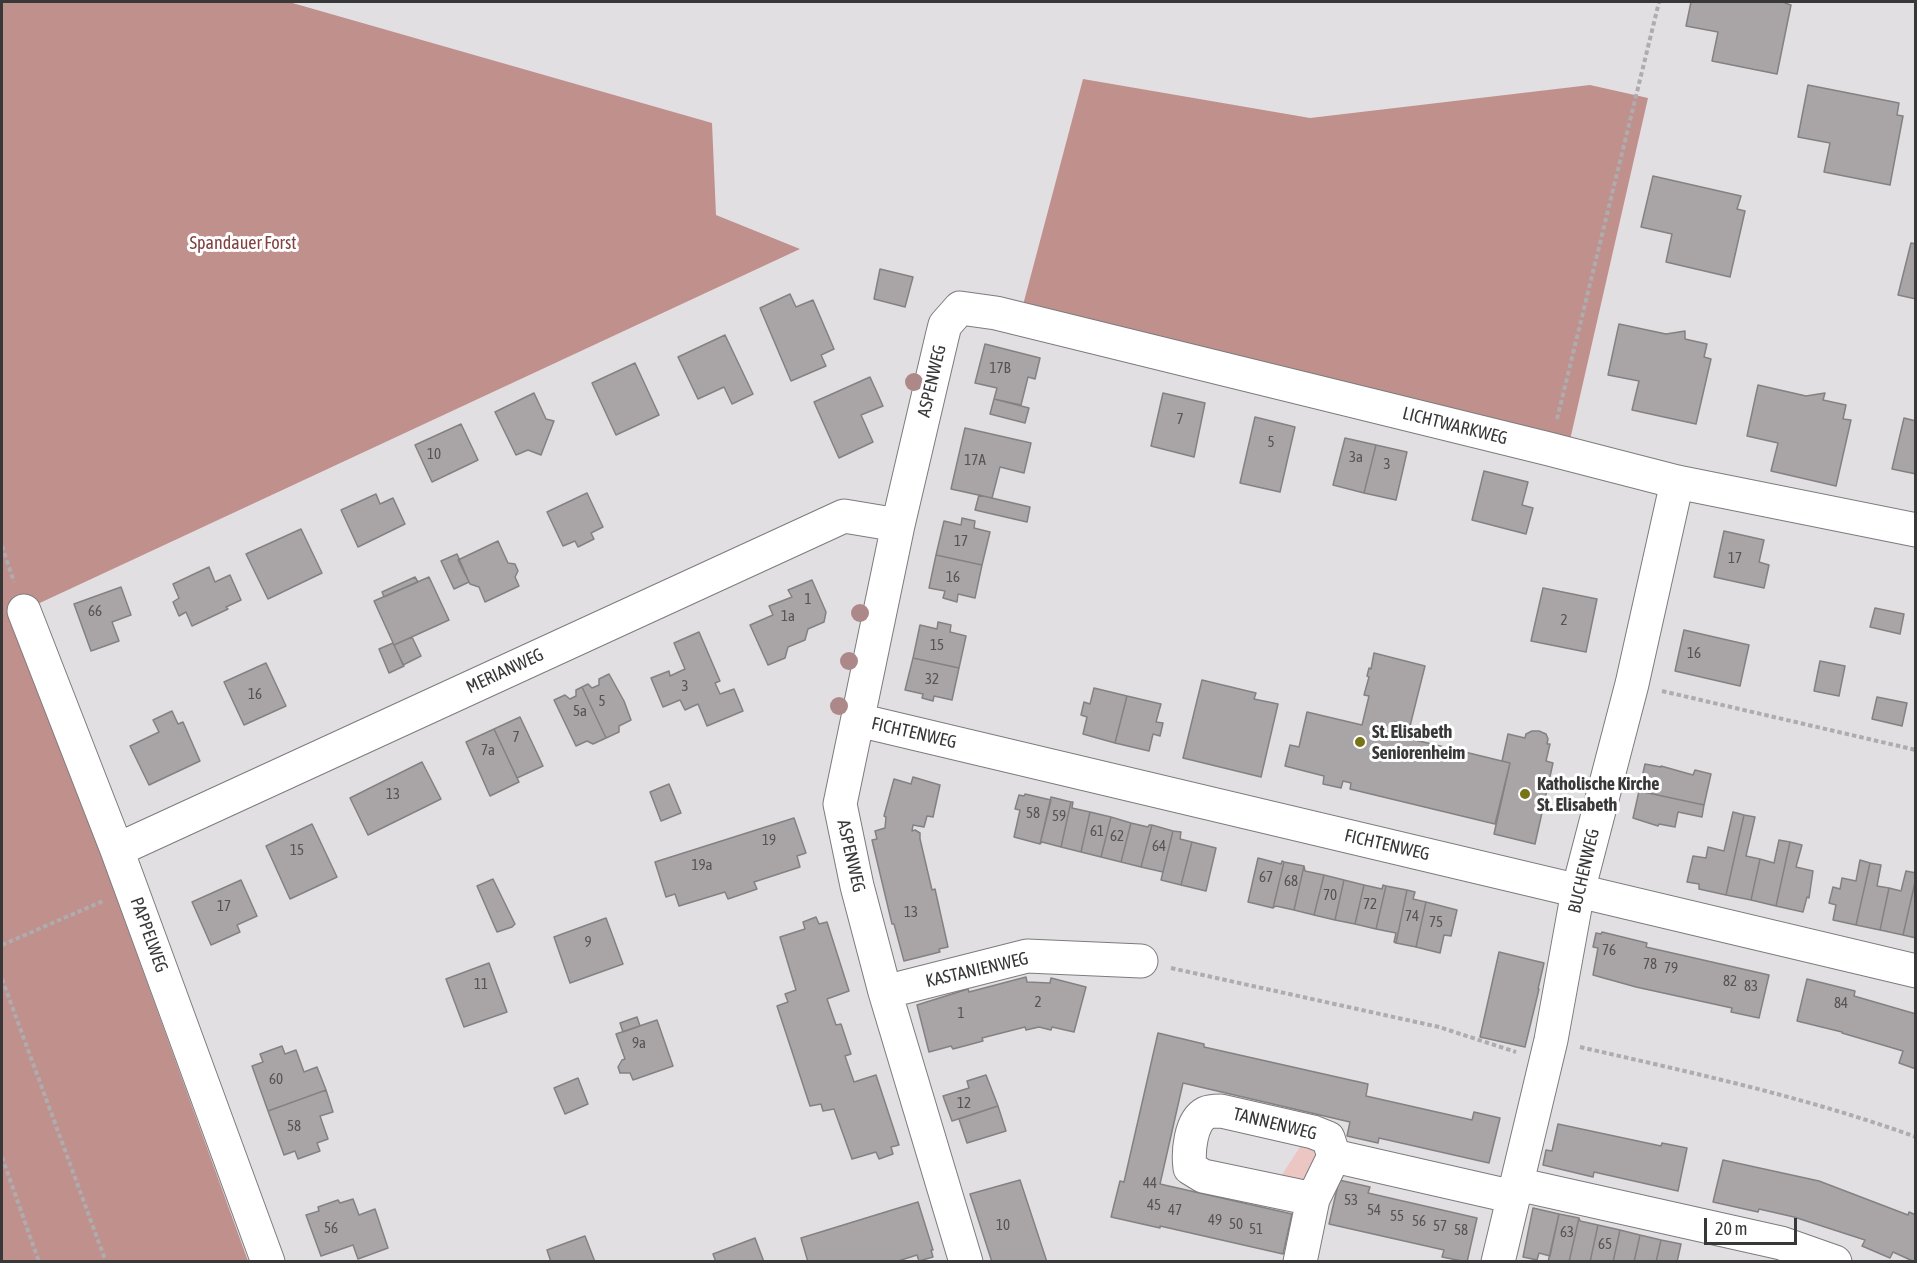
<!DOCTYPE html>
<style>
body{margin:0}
#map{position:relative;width:1917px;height:1263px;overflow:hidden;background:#e2dfe2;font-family:"Asap Condensed",sans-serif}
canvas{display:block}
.frame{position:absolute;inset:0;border:3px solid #393839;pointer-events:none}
.scale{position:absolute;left:1704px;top:1218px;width:93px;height:27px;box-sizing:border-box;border:3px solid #393839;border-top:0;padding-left:8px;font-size:18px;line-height:21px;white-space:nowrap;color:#393839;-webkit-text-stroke:4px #fff;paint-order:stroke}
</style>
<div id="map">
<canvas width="1917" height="1263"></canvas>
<div class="frame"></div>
<div class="scale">20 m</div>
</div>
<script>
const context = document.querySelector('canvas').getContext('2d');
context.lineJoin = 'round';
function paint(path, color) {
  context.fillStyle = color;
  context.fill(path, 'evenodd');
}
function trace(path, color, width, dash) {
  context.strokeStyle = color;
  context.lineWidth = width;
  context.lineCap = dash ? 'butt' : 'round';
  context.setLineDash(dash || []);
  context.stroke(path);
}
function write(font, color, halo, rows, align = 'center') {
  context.font = font + ' "Asap Condensed",sans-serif';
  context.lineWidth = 6;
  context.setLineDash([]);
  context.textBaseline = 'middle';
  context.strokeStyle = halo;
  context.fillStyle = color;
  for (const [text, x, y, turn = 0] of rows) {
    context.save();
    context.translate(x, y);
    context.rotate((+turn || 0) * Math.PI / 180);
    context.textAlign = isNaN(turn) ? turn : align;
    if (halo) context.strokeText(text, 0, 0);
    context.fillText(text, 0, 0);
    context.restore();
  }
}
paint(new Path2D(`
 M1307,1136L1326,1142L1307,1190L1276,1184Z`), '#ebc6c3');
paint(new Path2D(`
 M2,2H289L712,123L716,215L800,249L14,615L248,1261L2,1262Z
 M1083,79L1310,118L1590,85L1648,98L1570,440L1023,305Z`), '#c0908d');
const building = new Path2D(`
 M1691,2H1785V3L1791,5L1777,74L1712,61L1718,32L1686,26Z
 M1808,85L1899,103L1897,115L1903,116L1890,185L1824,172L1830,143L1798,137Z
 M1653,176L1741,196L1737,209L1745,211L1730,277L1666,262L1672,234L1641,227Z
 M1911,243L1916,244V299L1898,295Z
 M880,269L913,277L905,307L874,299Z
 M790,294L796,307L813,300L834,349L821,355L826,366L791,381L760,308Z
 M1619,324L1666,334L1685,331V339L1707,344L1704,357L1711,359L1696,424L1632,410L1639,381L1608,375Z
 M725,335L753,394L732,404L724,387L698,399L678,357Z
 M985,344L1040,358L1035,379L1028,377L1021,405L994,399L997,388L975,383Z
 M635,363L659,415L616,435L592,383Z
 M870,377L883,406L861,415L873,442L839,458L814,402Z
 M1758,385L1806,396L1825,393L1823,400L1846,405L1843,419L1851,420L1836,486L1771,471L1778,443L1747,436Z
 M534,393L546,419L554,421L541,455L528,450L516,455L495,412Z
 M1163,393L1205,403L1194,457L1151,446Z
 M994,399L1029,408L1025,423L990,414Z
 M1255,417L1295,427L1280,492L1240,483Z
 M1904,418L1916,421V474L1892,469Z
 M461,424L478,460L432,482L415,445Z
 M965,428L1031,443L1024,473L1000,467L992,498L951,489Z
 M1345,438L1376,445L1364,493L1333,485Z
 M1376,445L1407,452L1396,500L1364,493Z
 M1484,471L1528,482L1522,505L1533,508L1526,534L1472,520Z
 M587,493L603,527L591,533L594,539L578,547L575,541L563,546L547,512Z
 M376,494L380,504L393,498L405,524L358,547L341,510Z
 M979,495L1030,507L1027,522L975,510Z
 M962,518L975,521L974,528L990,532L982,565L936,555L944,521L961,525Z
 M301,529L322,573L268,599L246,554Z
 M1724,531L1764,540L1759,562L1769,565L1764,588L1714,577Z
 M498,541L508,563L515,564L518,571L515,577L519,586L485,602L479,587L470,584L458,560Z
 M457,554L469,582L454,589L441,561Z
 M936,555L982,565L975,598L958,594L957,602L943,598L945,591L929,588Z
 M209,567L215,582L230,575L241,600L226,607L228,609L192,626L186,612L179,616L173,602L179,598L173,584Z
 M415,577L418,582L384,597L382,592Z
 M429,577L449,620L394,645L374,601Z
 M812,580L826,612L824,622L808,629L805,640L788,647L785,658L768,665L750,625L773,615L769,606L792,597L788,590Z
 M121,587L131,615L112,622L119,641L91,651L74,604Z
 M1543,588L1597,599L1586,652L1531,641Z
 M1875,608L1904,614L1900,634L1870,627Z
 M938,622L951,625L950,632L966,636L959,668L913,658L920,625L937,629Z
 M1684,630L1749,645L1740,686L1675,671Z
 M699,632L720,681L715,683L720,694L734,689L743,711L707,726L698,704L685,710L680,700L663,707L651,678L669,671L670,676L685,669L674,643Z
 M412,637L421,656L403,665L394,645Z
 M393,643L404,666L389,673L379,649Z
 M1374,653L1425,666L1407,738L1510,763L1495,824L1350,789L1351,783L1343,781L1341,788L1323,784L1324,776L1285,766L1290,745L1299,747L1307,712L1362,725L1369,696L1364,695L1369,677L1367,676L1369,668L1371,669Z
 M913,658L959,668L952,700L934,696L933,701L922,698L923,694L905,690Z
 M1820,661L1845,666L1839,696L1814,691Z
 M266,663L286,706L244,725L224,682Z
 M609,674L624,701L631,720L619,726V732L606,738L582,687L588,684L592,688L599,685V679Z
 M1202,680L1256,693L1254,699L1278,704L1261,777L1183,758Z
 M582,687L606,738L593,744L587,741L576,746L554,700L565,695L570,699L576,696V690Z
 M1094,688L1127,696L1115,743L1083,734L1087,717L1081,715L1084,702L1090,704Z
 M1127,696L1161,704L1156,722L1163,723L1160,736L1153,734L1149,751L1115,743Z
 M1877,697L1907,703L1902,726L1872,719Z
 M172,711L178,724L183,722L200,761L149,785L130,746L159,732L153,720Z
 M520,717L543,766L517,778L494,729Z
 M494,729L519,782L490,796L466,742Z
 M1532,731H1539L1546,734L1548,739L1547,744H1550L1546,761L1553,763L1535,844L1494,834L1510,763L1502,761L1508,734L1525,738L1526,734Z
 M422,762L441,799L368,835L350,798Z
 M1645,764L1661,767V766L1693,775L1695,770L1711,774L1704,805L1639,791Z
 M913,777L940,785L933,817L927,816L924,827L913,825L912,831L915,830L920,833V839L932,890L935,889L948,947L939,949L940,952L904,961L894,924H892L872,840L877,839L875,831L885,828L886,817L884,816L894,779L911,784Z
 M669,784L681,813L661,821L650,792Z
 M1639,791L1704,805L1702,817L1678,812L1675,827L1659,824L1658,826L1633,818Z
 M1025,794L1051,800L1040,844L1014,837L1020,810L1015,809L1019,795L1024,796Z
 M1051,797L1071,802L1061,847L1042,842L1040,844Z
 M1071,802H1073L1072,808L1090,812L1081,852L1061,847Z
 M1090,812L1111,817L1101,857L1081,852Z
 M1733,812L1744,815L1726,895L1699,889V884L1687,882L1693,856L1706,858L1708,847L1724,851Z
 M1744,815L1755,817L1746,856L1760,859L1751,900L1726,895Z
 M1111,817L1131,823L1121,862L1101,857Z
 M794,818L806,853L797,856L800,867L754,882L757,889L728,899L725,892L679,906L675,894L666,897L655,862Z
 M1131,823L1148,827L1149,825H1152L1141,867L1121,862Z
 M312,824L337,877L290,899L266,846Z
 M1152,825L1173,831L1163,872L1141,867Z
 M1173,831L1181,832L1180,839L1192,842L1181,885L1161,880Z
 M1779,840L1790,842L1776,906L1751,900L1760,859L1774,863Z
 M1192,842L1216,848L1206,891L1181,885Z
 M1790,842L1802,845L1796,867L1813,871L1809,898L1807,897L1803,912L1776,906Z
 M1258,858L1281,864L1282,861L1284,862L1273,908L1248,902Z
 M1860,860L1870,863L1856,925L1833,920L1836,905L1829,903L1833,887L1840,889L1842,878L1856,881Z
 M1284,862L1304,866L1294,910L1276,906L1273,908Z
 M1870,863L1881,865L1877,886L1889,888L1880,930L1856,925Z
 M1304,866L1305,871L1324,875L1314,915L1294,910Z
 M1906,871L1916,873V878L1903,935L1880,930L1889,888L1901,891Z
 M1324,875L1344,880L1335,920L1314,915Z
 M1916,878V938L1903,935Z
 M493,879L515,924L512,927L497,932L477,886Z
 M241,880L257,916L237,925L240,932L211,945L192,902Z
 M1344,880L1364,885L1355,924L1335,920Z
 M1364,885L1382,889L1383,885L1386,886L1376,929L1355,924Z
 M1386,886L1407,890L1396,943L1394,942L1396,933L1376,929Z
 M1407,890L1415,892L1413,899L1426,902L1416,947L1396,943Z
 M1426,902L1457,910L1451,936L1444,935L1440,953L1416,947Z
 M816,917L819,924L827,922L849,991L827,999L836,1025L841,1024L851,1054L845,1056L854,1082L876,1075L899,1145L891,1147L893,1154L879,1159L876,1152L852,1159L834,1109L823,1111L821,1104L810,1106L777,1006L788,1002L785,994L796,990L780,937L805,929L803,922Z
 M606,918L623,964L570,983L554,937Z
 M1602,932L1647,943L1646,947L1769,975L1759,1018L1731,1012L1732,1008L1636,987L1593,975L1598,948L1593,947L1596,933L1601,934Z
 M1499,952L1544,963L1538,989H1539L1525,1047L1480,1037Z
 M489,963L507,1012L464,1027L446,979Z
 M1026,977L1027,982L1050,983L1051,978L1086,987L1074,1032L1052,1027L1051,1030L1039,1027L1026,1030L1025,1027L982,1038L983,1041L953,1049L951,1046L929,1052L917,1005L968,989L969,992Z
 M1807,979L1855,991L1854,996L1916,1014V1069L1899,1063L1903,1051L1842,1033V1032L1797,1021Z
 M637,1017L640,1026L623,1032L620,1023Z
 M657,1020L673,1066L633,1080L630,1073H620L618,1067L622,1060L625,1059L616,1034Z
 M1158,1033L1204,1044V1047L1368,1084L1366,1096L1472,1120L1474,1112L1500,1118L1489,1163L1379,1138L1378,1143L1347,1136L1350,1122L1183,1083L1160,1184L1292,1214L1283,1254L1160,1226V1228L1111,1217L1120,1181L1124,1182Z
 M282,1046L285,1054L296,1050L304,1072L317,1067L326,1090L268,1111L252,1066L263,1062L260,1054Z
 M986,1075L998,1106L952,1121L943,1096L969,1088L967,1081Z
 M578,1078L588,1104L565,1114L554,1088Z
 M326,1090L333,1112L320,1116L328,1139L317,1143L320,1151L298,1159L295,1151L284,1155L268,1111Z
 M998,1106L1006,1131L967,1143L959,1119Z
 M1558,1124L1661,1146L1662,1143L1687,1148L1678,1191L1594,1172L1593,1177L1543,1165L1546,1150L1552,1151Z
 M1723,1160L1819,1181L1908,1215L1909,1212L1916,1215L1915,1262L1893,1252L1890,1258L1862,1246L1865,1240L1794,1217L1759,1209L1758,1212L1713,1202Z
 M1020,1180L1047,1262H992L970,1194Z
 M1339,1180L1370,1187L1368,1193L1477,1218L1467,1262L1442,1257L1444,1250L1329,1224Z
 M353,1199L359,1215L375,1209L388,1248L358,1259L353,1245L321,1256L306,1215L319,1211L318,1207L338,1200L340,1203Z
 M918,1202L933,1250H931L933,1257L919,1261L917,1255L895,1262H808L801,1238Z
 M1533,1208L1559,1214L1550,1256L1539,1253L1537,1260L1523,1257Z
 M1559,1214L1579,1218L1569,1262H1548Z
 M1579,1218L1580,1221L1598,1225L1590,1262H1569Z
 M1598,1225L1620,1230L1613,1262H1590Z
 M1620,1230L1640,1235L1634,1262H1613Z
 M1640,1235L1661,1240L1656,1262H1634Z
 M585,1236L595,1262H551L547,1250Z
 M755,1238L764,1262H716L713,1254Z
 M1661,1240L1681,1244L1677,1262H1656Z`);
paint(building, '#a9a5a7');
trace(building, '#848182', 1.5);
const minor = new Path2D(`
 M24,611L117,850L268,1262
 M858,720L1916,971
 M117,850L844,516L898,525
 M885,992L1027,956L1141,961
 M1334,1156L1514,1197
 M1517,1184L1781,1243L1835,1262
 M1313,1199L1203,1176L1190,1168C1188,1153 1190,1121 1206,1113C1210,1111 1217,1111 1221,1111L1313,1132L1328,1138L1334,1156
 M966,1262L885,992L857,886L840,804L898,525L942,337L945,325L960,308L996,313L1549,449L1677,482L1916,530
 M1300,1262L1313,1199L1334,1156
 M1498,1262L1551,1040L1578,891L1632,684L1677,482`);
trace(minor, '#7d7b7d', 35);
trace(new Path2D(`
 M1557,419L1659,2
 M2,546L14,582
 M1662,691L1916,750
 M2,945L103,901
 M1171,968L1439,1027L1516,1052
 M2,979L106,1262
 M1580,1047C1693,1073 1806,1097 1916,1137
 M2,1157L39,1262`), '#aeacae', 4, [4.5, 3]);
trace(minor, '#fff', 33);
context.fillStyle = '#ad8888';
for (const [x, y] of [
 [914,382],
 [860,613],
 [849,661],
 [839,706]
]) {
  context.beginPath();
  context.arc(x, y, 9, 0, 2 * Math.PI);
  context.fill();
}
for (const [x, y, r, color] of [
 [1360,742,6,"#777317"],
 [1525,794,6,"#777317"]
]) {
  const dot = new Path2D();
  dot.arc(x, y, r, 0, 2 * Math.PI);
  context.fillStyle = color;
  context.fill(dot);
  trace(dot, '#fff', 2);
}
write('15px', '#555354', null, [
 ["17B",1000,368],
 ["7",1180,419],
 ["5",1271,442],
 ["10",434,454],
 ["3a",1356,457],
 ["17A",975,460],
 ["3",1387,464],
 ["17",961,541],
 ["17",1735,558],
 ["16",953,577],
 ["1",808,599],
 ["66",95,611],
 ["1a",788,616],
 ["2",1564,620],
 ["15",937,645],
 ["16",1694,653],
 ["32",932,679],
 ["3",685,686],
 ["16",255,694],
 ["5",602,701],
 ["5a",580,711],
 ["7",516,737],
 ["7a",488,750],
 ["13",393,794],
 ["58",1033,813],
 ["59",1059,816],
 ["61",1097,831],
 ["62",1117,836],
 ["19",769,840],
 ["64",1159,846],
 ["15",297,850],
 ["19a",702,865],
 ["67",1266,877],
 ["68",1291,881],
 ["70",1330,895],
 ["72",1370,904],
 ["17",224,906],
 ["13",911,912],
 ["74",1412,916],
 ["75",1436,922],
 ["9",588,942],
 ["76",1609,950],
 ["78",1650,964],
 ["79",1671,968],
 ["82",1730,981],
 ["11",481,984],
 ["83",1751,986],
 ["2",1038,1002],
 ["84",1841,1003],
 ["1",961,1013],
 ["9a",639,1043],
 ["60",276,1079],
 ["12",964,1103],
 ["58",294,1126],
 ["44",1150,1183],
 ["53",1351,1200],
 ["45",1154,1205],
 ["47",1175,1210],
 ["54",1374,1210],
 ["55",1397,1216],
 ["49",1215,1220],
 ["56",1419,1221],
 ["50",1236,1224],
 ["10",1003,1225],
 ["57",1440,1226],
 ["56",331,1228],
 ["51",1256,1229],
 ["58",1461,1230],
 ["63",1567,1232],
 ["65",1605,1244]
]);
write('18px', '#81413f', '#fff', [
 ["Spandauer Forst",243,243]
]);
write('18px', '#393839', '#fff', [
 ["ASPENWEG",932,381,-77],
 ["LICHTWARKWEG",1455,426,14],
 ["MERIANWEG",505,671,-25],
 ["FICHTENWEG",914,733,13],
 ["FICHTENWEG",1387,845,13],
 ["ASPENWEG",851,856,77],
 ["BUCHENWEG",1584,871,-77],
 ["PAPPELWEG",149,935,70],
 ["KASTANIENWEG",977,970,-13],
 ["TANNENWEG",1275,1124,14]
]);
write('bold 18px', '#393839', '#fff', [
 ["St. Elisabeth",1372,732],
 ["Seniorenheim",1372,753],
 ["Katholische Kirche",1537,784],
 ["St. Elisabeth",1537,805]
], 'left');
</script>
